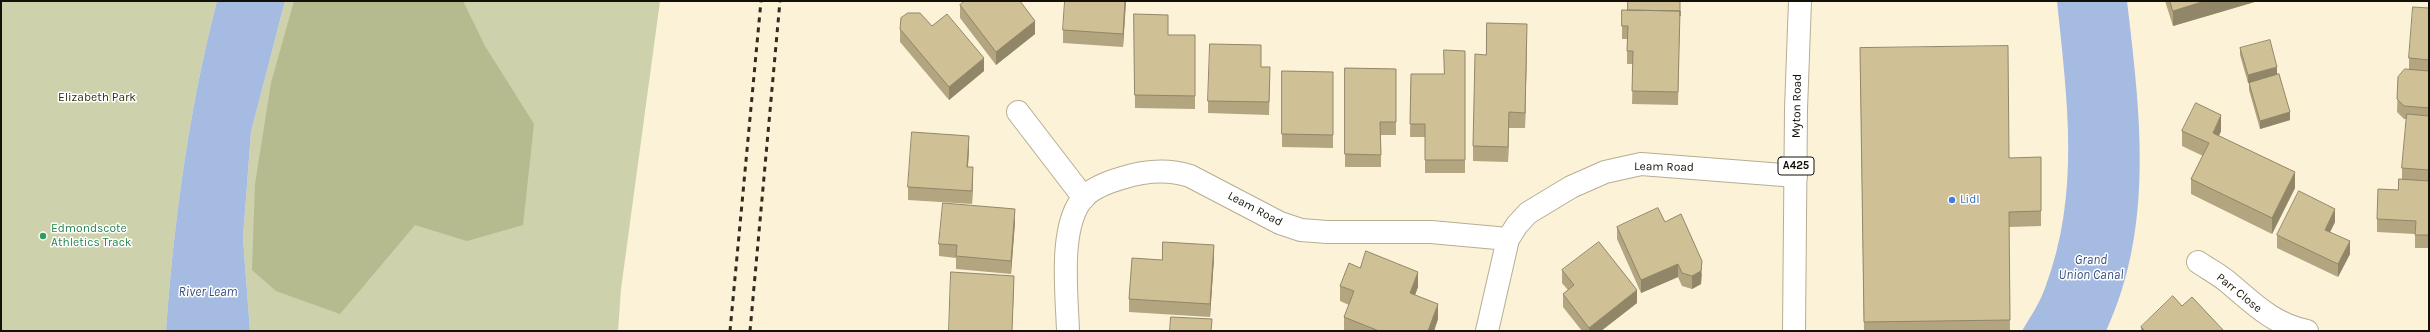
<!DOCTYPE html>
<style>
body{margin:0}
#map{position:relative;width:2430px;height:332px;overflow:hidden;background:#fbf2d8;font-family:Karla,sans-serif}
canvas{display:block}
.frame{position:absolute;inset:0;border:2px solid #131007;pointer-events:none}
</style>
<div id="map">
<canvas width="2430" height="332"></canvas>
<div class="frame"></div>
</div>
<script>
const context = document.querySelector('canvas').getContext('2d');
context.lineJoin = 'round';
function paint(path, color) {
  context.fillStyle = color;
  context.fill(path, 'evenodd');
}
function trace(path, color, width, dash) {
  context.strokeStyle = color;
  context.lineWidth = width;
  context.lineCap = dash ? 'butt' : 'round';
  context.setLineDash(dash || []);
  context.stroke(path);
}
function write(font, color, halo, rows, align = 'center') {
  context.font = font + ' Karla,sans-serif';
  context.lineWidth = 3;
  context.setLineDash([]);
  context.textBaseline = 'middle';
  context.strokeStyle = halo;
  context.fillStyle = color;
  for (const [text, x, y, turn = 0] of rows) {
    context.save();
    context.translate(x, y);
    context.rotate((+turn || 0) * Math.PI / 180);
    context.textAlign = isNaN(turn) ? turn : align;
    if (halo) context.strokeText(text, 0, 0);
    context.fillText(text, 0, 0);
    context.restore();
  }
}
paint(new Path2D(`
 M1,1H217C189,109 174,220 166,331H1Z
 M285,1H660L621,289L618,331H250L243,238L251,132Z`), '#cdd1ac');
paint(new Path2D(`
 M294,1H463L485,46L534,124L523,225L467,241L415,225L340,314L276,291L252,270L255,184L271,83Z`), '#b5ba8f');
paint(new Path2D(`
 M217,1H285L251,132L243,238L250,331H166C174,220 189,109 217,1Z
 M2057,1H2127C2140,112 2155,226 2106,331H2022C2030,317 2040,303 2045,288C2081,193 2067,100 2057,1Z`), '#a6bbe1');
const minor = new Path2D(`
 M1018,112L1084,198
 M2198,262C2208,269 2220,275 2229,283C2254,304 2273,324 2307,331
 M1068,331C1067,295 1058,225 1084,197C1094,187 1108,182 1122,178C1144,171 1168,169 1190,176L1280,223L1301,230L1327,232H1431L1508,239
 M1487,331L1508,239L1517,225L1528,213L1571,187L1605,172L1641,164L1796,176`);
const primary = new Path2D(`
 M1794,331L1796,109L1800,1`);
trace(minor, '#b6ad94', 24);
trace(primary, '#b6ad94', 24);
trace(minor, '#fff', 22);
trace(primary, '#fff', 22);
trace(new Path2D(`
 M730,331L761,1
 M750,331L780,1`), '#302c21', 3, [5, 5]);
paint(new Path2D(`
 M1126,1L1123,47L1063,43V30Z
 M1680,1L1678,105L1632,104L1633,64H1627V39H1622V10H1628Z
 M2165,1H2258L2173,26Z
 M960,5L1035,34L996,65L960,18Z
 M2429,8V248H2415V234L2377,232V219L2398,190L2402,180V168L2407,119H2404L2397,112L2398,77L2409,70V58Z
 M1134,14L1168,35H1195V109L1135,108Z
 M932,26L984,71L949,100L900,42V29Z
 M1527,40L1525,128H1509L1508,162L1473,161V146L1486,55Z
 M1860,48L2009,158L2041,211V226L2009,227L2010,331H1864Z
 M2240,48L2277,75L2290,120L2260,129L2249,90V83L2267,78L2248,83L2240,55Z
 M1465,51V173H1425V137H1410L1411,74H1444Z
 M1261,67L1270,80L1269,115L1208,113V101Z
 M1345,68L1396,69V135H1381V167H1345Z
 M1282,71L1333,72V148L1282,147Z
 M2182,131H2221L2219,136L2295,188L2272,234L2191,194V179L2203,156L2182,146Z
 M969,149L968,167L973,180L972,204L908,200V187Z
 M1015,222L1011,274L956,269V258L939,256V244Z
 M1665,222L1702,274L1701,284L1692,289L1682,286L1678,277L1641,293L1617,239V227Z
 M2335,222L2330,232L2350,254L2338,277L2277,248V235Z
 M1214,258L1210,317L1129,312V299Z
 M1360,268L1418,287L1415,295L1438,319L1434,331H1344V317L1349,305L1340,301V286Z
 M1562,270L1637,303L1601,331H1582L1563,307V294L1568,290L1562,283Z
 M2182,306L2224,331H2141V327Z`), '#b2a580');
paint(new Path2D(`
 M1125,1H1126L1123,47V34Z
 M2205,1H2258L2173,26V11Z
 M1035,21V34L996,65V52Z
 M1527,24V40L1525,128V113Z
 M984,58V71L949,100V87Z
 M2277,67V75L2248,83V75Z
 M1509,112V128L1508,162V147Z
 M2290,112V120L2260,129V121Z
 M2221,115V131L2213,148V133Z
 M969,136V149L967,180V167Z
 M973,167V180L972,204V191Z
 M2295,172V188L2272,234V218Z
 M1015,209V222L1011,274V261Z
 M2335,209V222L2325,242V230Z
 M2350,241V254L2338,277V264Z
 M1214,245V258L1210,317V304Z
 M1702,261L1701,284L1692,289V276Z
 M1678,264V277L1641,293V280Z
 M1418,272V287L1410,308V293Z
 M1014,276V289L1012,331Z
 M1637,290V303L1601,331H1589V328Z
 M1438,304V319L1434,331H1428Z`), '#918668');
const building = new Path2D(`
 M965,1H1020L1035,21L996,52L960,5Z
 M1065,1H1125L1123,34L1063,30Z
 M1628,1H1680V16V11L1628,10Z
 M2170,1H2205L2173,11Z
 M2413,7L2429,8V60L2409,58Z
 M1622,10L1680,11L1678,92L1632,91L1633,51H1627L1628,26H1622Z
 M908,13H920L932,26L947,14L984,58L949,87L900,29L901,18Z
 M1134,14L1168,15V35H1195V96L1135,95Z
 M1487,23L1527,24L1525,113L1509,112L1508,147L1473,146L1475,54L1486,55Z
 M2270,40L2277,67L2248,75L2240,48Z
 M1210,44L1261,45V67H1270L1269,102L1208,101Z
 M2008,46L2009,158L2041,157V211L2009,212L2010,320L1864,322L1860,48Z
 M1444,50L1465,51V160H1425V124H1410L1411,74H1444Z
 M1345,68L1396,69V122H1380L1381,155L1345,154Z
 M2405,69L2429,71V108L2404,106L2397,99L2398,77Z
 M1282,71L1333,72V135L1282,134Z
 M2279,74L2290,112L2260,121L2249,83Z
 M2196,103L2221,115L2213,133L2295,172L2272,218L2191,179L2209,143L2182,131Z
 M2407,114L2429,116V170L2402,168Z
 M912,132L969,136L967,167H973L972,191L908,187Z
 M2399,179L2429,181V235H2415L2416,221L2377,219L2378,189L2398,190Z
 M2299,191L2335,209L2325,230L2350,241L2338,264L2277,235Z
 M943,203L1015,209L1011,261L956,256L957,245L939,244Z
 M1658,208L1665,222L1681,214L1702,261L1701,271L1692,276L1682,273L1678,264L1641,280L1617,227Z
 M1163,242L1214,245L1210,304L1129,299L1132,258L1162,260Z
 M1599,242L1637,290L1589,328L1563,294L1574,285L1562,270Z
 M1366,251L1418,272L1410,293L1438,304L1428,331H1379L1344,317L1354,291L1340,286L1349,263L1360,268Z
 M951,272L1014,276L1012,331H949Z
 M2173,296L2182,306L2192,297L2224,331H2145L2141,327Z
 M1171,317L1212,319L1211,331H1170Z`);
paint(building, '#cfc095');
trace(building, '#918668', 1);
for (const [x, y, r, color] of [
 [1952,200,4,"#3f7fe0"],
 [43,236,4,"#2e9e5b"]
]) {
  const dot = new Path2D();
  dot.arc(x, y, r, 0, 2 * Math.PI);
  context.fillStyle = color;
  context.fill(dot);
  trace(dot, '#fff', 1.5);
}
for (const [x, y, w] of [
 [1796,166,36]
]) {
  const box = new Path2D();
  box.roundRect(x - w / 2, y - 9, w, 18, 3);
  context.fillStyle = '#fff';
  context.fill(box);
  trace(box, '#131007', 1);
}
write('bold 11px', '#131007', null, [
 ["A425",1796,166]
]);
write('12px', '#2b2e0a', '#fff', [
 ["Elizabeth Park",97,98]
]);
write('12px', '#131007', '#fff', [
 ["Myton Road",1797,106,-89],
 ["Leam Road",1664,167,1],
 ["Leam Road",1255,209,28],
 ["Parr Close",2239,293,39]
]);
write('12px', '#366cbe', '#fff', [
 ["Lidl",1960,200]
], 'left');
write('12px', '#27864d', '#fff', [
 ["Edmondscote",51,229],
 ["Athletics Track",51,243]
], 'left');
write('italic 13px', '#344d7f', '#fff', [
 ["Grand",2091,260],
 ["Union Canal",2091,275],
 ["River Leam",208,292]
]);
</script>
